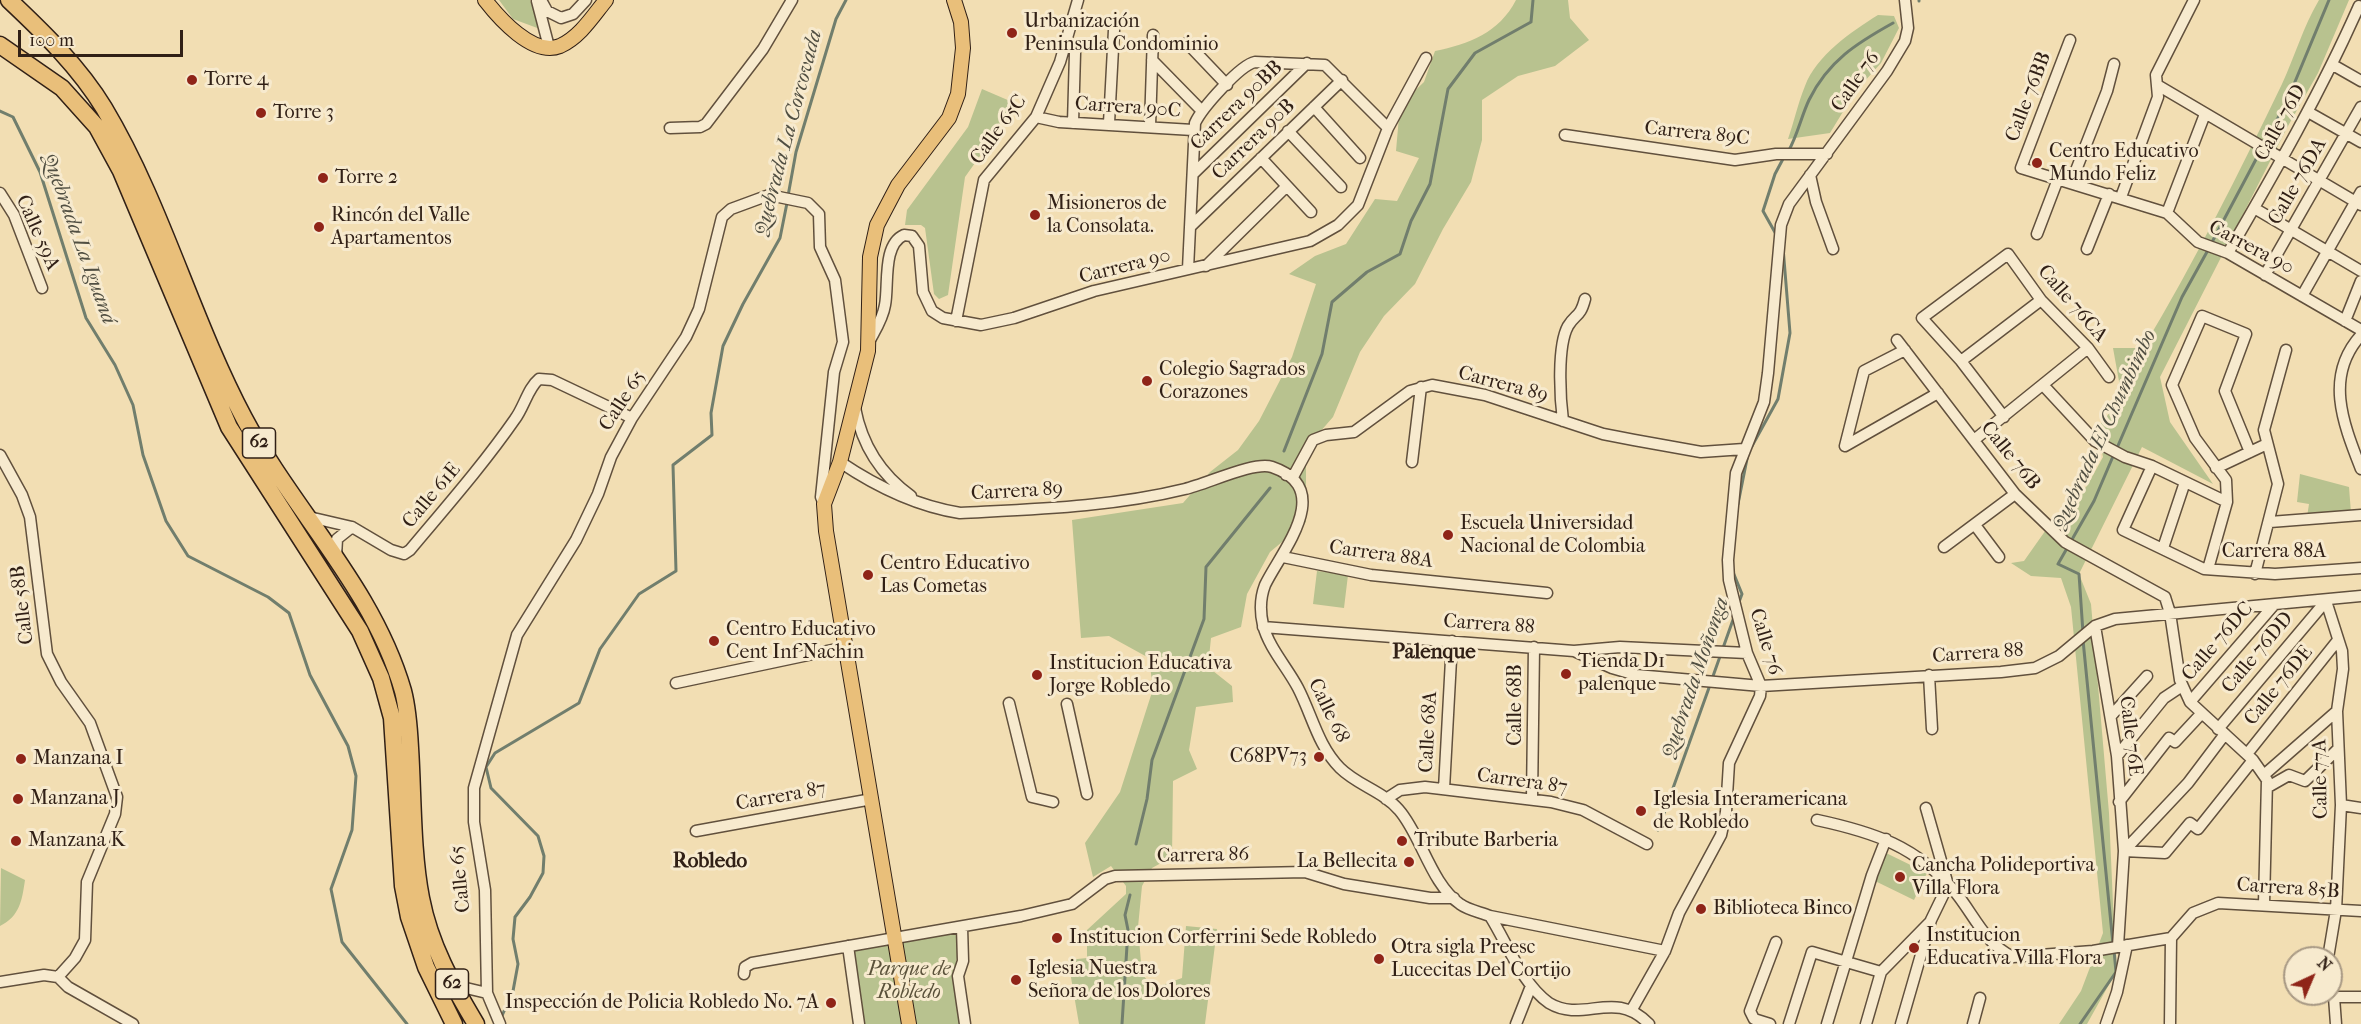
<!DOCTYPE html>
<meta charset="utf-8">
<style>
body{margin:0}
#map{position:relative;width:2361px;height:1024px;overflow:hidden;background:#f2deb3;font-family:"IM FELL French Canon",serif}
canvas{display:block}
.north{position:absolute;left:2283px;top:946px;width:60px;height:60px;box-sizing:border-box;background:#f7eace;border:2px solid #a89984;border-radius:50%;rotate:44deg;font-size:16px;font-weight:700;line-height:24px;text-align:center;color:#312016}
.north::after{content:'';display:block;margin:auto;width:21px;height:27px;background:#8f2418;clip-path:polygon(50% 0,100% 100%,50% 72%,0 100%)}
.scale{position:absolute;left:18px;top:30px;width:165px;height:27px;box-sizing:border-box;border:3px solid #312016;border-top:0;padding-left:8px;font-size:18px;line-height:21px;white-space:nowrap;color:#312016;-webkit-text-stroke:4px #f7eace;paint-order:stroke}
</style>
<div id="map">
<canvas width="2361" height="1024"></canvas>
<div class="north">N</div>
<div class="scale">100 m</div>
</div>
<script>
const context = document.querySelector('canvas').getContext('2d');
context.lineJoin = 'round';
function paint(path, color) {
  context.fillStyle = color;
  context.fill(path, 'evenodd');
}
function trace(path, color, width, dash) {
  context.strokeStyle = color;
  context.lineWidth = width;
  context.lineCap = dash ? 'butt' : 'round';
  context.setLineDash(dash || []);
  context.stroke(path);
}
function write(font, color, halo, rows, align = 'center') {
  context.font = font + ' "IM FELL French Canon",serif';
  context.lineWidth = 6;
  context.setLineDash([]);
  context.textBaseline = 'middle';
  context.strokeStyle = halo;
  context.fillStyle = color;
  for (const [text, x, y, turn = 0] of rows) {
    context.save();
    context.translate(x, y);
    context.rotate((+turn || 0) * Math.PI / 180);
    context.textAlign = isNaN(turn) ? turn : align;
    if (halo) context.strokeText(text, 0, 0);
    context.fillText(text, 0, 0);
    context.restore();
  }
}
paint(new Path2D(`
 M499,0H530L540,29L513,19Z
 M1516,0H1568L1570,18L1589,40L1555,66L1518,76L1482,100V140L1471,182L1443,229L1415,284L1384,316L1360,352L1333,417L1306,448V522L1270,552L1247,594L1241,627L1211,638L1208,667L1232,686L1233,702L1196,707L1189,750L1197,769L1173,781L1172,857L1152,868L1142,886L1138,927L1142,974L1154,988L1182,978L1186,926L1217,929L1205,1024H1079L1068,960L1087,958V930L1126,894V886L1111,866L1093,877L1085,843L1120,792L1153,689L1149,658L1109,636L1081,638L1072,520L1183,503L1210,472L1238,450L1259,421L1292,357L1316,284L1289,274L1315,256L1346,244L1375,199L1397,201L1419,158L1396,151L1400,105L1424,82L1435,51C1469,44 1499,33 1516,0Z
 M2319,0H2349L2318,73L2288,126L2160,377L2170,422L2213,484L2142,447L2079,574L2091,604L2109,813L2116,972L2087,1024H2059L2081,991L2103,933L2071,607L2061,578L2031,576L2011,563L2024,561L2055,517L2087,486L2103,457L2097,428L2122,398L2113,348H2143C2194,263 2239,173 2282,84C2295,56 2303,27 2319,0Z
 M1878,15L1894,16L1899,28L1881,63L1855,92L1830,133L1788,139C1794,122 1798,103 1805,86C1816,56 1852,31 1878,15Z
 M982,89L1017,104L965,177L948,295L939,299L934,294L925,228L921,225H905L907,210L968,127Z
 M2300,474L2349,487L2351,513L2307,517L2309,504L2297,502Z
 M1317,571L1348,575L1344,608L1313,604Z
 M1886,853L1927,873L1914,900L1873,880Z
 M1,868L25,880C22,900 20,916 0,926Z
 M955,930L958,950L955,971L963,1024H864L853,948Z`), '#b8c28f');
trace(new Path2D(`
 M1919,1V0
 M0,111L13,117L40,172L86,318L115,365L133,405L143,455L166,521L188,556L268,597L289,613L310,675L348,746L356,776L352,830L331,889L342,942L407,1024
 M1788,152C1798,134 1801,117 1809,100C1828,61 1857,43 1893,23
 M788,196L796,152L836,19L846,0
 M1777,236L1763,211L1775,174L1784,157
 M2211,244L2287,101L2329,0
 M1752,446L1778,399L1790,333L1783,247
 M2117,448L2182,297L2208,250
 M1284,451L1322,354L1332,302L1367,272L1400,254L1411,221L1430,184L1448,89L1475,53L1531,22L1533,0
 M1738,504L1748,454
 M1733,572L1742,594L1739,602
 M2083,633L2079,574L2058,564L2094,501L2114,454
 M2083,640L2113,944
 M1712,679L1734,617
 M1658,830L1710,685
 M1136,844L1147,799L1152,760L1204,619L1206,567L1270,488
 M501,1018L513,991L518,964L513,939L515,917L530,897L543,873L544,856L538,836L491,788L486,767L495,753L579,703L600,649L639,594L676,571L673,465L712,435L711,413L723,346L743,304L780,238L787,203
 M1122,1024L1128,930L1125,915L1130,895
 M2080,1024L2116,972L2114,950`), '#717e6d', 3);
const minor = new Path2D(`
 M541,0L547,11L561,18L573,14L586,0
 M537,1L549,47
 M2070,40L2021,168L2167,213L2198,242L2228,253L2361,330
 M1187,43L1227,85
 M1152,60L1202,111
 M2333,65L2361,81
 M2159,86L2361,205
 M1314,107L1360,158
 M2308,112L2361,142
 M1036,117L1059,122L1193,130
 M1073,123L1075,53
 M1109,123L1114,30
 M1150,126L1153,35
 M670,128L700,127L706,124L763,49L792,0
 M1288,131L1341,187
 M1565,135L1735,160L1776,154H1827
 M1261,158L1311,212
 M1193,174L1307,63
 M1810,175L1816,202L1833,249
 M2071,183L2107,91L2114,64
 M0,193L14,215L42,288
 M2121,197L2158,97L2156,75L2194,0
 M2254,208L2361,271
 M2167,213L2205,114
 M1190,227L1342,80
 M2037,234L2058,179
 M2087,249L2109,194
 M2228,253C2275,172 2321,92 2359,6L2361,7
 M1206,266L1287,186
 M1188,269L1195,123C1202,108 1240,65 1255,62L1325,65L1388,128
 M2265,275L2361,107
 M2302,296L2361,192
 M956,321L984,180L1036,117L1060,62L1078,0
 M2345,321L2361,281
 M2361,335C2324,376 2343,423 2361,469
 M870,340C876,329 883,318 885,305C889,285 882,245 904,235L912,236L919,246L923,292L932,311L943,318L981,325L1014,318L1094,291L1310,241L1338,225L1358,205L1388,128L1426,58
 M1897,340L2015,494L2065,542L2165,597L2170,613L2180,680L2190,702L2253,760L2267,780L2264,904
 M1961,361L2041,300
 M2043,385L2095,441L2125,457L2152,466L2227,502
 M855,408C862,445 880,474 911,496
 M2004,417L1961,361L1922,318L2008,254L2041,300L2088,348L2109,377
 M1563,421C1560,398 1557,346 1568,326C1576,313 1580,318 1585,299
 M1974,440L2088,348
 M1845,446L1864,371L1905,350
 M1845,446L1938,393
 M0,455L22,495L30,517L47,654L61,682L90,723L117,797L115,814L87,882L85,940L75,958L58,977
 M840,462C877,487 916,506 960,513C1036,509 1112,507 1185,489C1207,484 1254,461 1272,467C1337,489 1280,553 1265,585C1260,598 1260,612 1263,625C1269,648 1287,667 1298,688C1312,715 1318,746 1340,768C1357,785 1384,792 1399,810C1421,835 1431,884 1460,904C1468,910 1480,912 1490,916L1665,951
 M1412,462L1421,387
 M2152,466L2123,530L2204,569L2275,574L2361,568
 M2216,468L2267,444
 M1286,475H1294L1313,440L1326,435L1354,432L1410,391L1432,385L1485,395L1603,434L1634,440L1701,452L1744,449
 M309,517L352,527L391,550L404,554L410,550C446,507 483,465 515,419C524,407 528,388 539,379L552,380L632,418
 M2270,522L2361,515
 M1975,525L1999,557
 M1944,547L2015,494
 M2163,548L2185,482
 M336,557L337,539L352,527
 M1283,557L1371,575L1547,593
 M2208,569L2227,502L2226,480L2195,438L2172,385L2202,316L2246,334L2225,391L2250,452
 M2255,574L2278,484L2264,430L2286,350
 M2095,626L2117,756L2124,851L2118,946
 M1263,627L1574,651L1620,647L1747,653
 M1574,651L1612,668L1636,675L1761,686L2001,672L2035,668L2059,656L2095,626L2115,619L2361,596
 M1929,675L1932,729
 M676,683L846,647
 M2190,702L2273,606
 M1009,703L1032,797L1053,802
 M1067,704L1087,794
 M2111,716L2147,676
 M2218,729L2326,601L2342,651L2343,669L2337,711L2341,805L2336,910L2328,958
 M2247,754L2338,640
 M2117,756L2164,698L2182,686
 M2265,774L2337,711
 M2268,787L2289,775L2305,781L2338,749
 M1444,789L1452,641
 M1386,799L1400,790L1425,787L1551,802L1583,810L1647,844
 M1532,799L1534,647
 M2119,802L2169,738L2175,742L2201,714
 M2341,805L2361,808
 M1817,820C1873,832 1917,846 1956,893C1974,915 1985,944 2013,957L2093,951L2171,938L2193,913L2218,903L2361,911
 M696,831L872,799
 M2124,851L2165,853L2190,823L2198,829L2253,760
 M2124,851L2188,783L2225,734
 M1490,916C1507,943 1522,984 1549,1003C1584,1024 1614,988 1649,1024
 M962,927L963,961L958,976L965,1024
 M848,946L859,1024
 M744,974L745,967L752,963L1021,916L1072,904L1105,879L1115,876L1305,872L1344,884L1430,898H1454
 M58,977L68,987L133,1024
 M452,980L466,988L487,993L500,1024
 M0,982L44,975L58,977
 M487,993L485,890L474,822V788L517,635L576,540L598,494L611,457L632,418L686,337L699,309L722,217L731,209L769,195L808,203L819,214L820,247L835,280L843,342L834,372L821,497L824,504
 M2321,996V994
 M1631,1011L1665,951L1679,913L1721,835L1726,812L1729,763L1760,696L1761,686L1747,653L1729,580L1728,560L1736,473L1764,402L1768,373L1781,225L1789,204L1887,71L1905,41L1908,28L1905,0
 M1516,1024L1531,986
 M1770,1024L1754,1019L1750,1011L1776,942
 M1789,1024L1812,952L1881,972
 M1827,1024L1872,875L1886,839
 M1866,1024L1881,972L1929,923
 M1901,1024L1931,920L1948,885L1926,808
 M1973,1024L1980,998
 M2106,1024L2117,992L2127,945
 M2170,1024L2171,938
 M2336,1024L2334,997H2361`);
const major = new Path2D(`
 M485,0C499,18 533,57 560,46C580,37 593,16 606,0
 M909,1024L826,531L824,504L840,462L868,351L870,257L877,225L898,185L949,118L958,94L963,48L961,22L954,0`);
const highway = new Path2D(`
 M9,0C44,33 79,67 104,108C162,205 191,318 244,418C294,512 373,587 403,691C408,710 409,729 410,748C413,795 412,853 421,898C430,945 452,984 476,1024
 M0,45L62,88L97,127L121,171L229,427L360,631L381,678L392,718L403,886L409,917L426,967L454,1024`);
trace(minor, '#61503d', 13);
trace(major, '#312016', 16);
trace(highway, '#312016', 19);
trace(minor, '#f7eace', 10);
trace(major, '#e9bf7a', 14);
trace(highway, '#e9bf7a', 16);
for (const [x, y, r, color] of [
 [1012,33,6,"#8f2418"],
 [192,80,6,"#8f2418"],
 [261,113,6,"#8f2418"],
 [2037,163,6,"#8f2418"],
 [323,178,6,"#8f2418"],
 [1035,215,6,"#8f2418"],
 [319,227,6,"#8f2418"],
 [1147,381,6,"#8f2418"],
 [1448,535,6,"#8f2418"],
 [868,575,6,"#8f2418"],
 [714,641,6,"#8f2418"],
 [1566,674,6,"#8f2418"],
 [1037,675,6,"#8f2418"],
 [1319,757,6,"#8f2418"],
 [21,759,6,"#8f2418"],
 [18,799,6,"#8f2418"],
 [1641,811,6,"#8f2418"],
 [16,841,6,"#8f2418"],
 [1402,841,6,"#8f2418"],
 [1409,862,6,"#8f2418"],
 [1900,877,6,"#8f2418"],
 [1701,909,6,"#8f2418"],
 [1057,938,6,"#8f2418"],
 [1914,948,6,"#8f2418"],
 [1379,959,6,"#8f2418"],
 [1016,980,6,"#8f2418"],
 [831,1003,6,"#8f2418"]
]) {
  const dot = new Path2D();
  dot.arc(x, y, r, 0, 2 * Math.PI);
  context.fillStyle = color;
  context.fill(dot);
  trace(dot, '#f7eace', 2);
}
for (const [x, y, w] of [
 [259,443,33],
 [452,984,33]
]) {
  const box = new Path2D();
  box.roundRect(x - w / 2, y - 15, w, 30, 4.5);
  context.fillStyle = '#f7eace';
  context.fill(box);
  trace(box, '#312016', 1.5);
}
write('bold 18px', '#312016', null, [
 ["62",259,443],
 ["62",452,984]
]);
write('20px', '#312016', '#f7eace', [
 ["Urbanización",1024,22],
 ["Peninsula Condominio",1024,45],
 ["Torre 4",204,80],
 ["Torre 3",273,113],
 ["Centro Educativo",2049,152],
 ["Mundo Feliz",2049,175],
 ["Torre 2",335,178],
 ["Misioneros de",1047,204],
 ["la Consolata.",1047,227],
 ["Rincón del Valle",331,216],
 ["Apartamentos",331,239],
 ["Colegio Sagrados",1159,370],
 ["Corazones",1159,393],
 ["Escuela Universidad",1460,524],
 ["Nacional de Colombia",1460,547],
 ["Centro Educativo",880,564],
 ["Las Cometas",880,587],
 ["Centro Educativo",726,630],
 ["Cent Inf Nachin",726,653],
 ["Tienda D1",1578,662],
 ["palenque",1578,685],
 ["Institucion Educativa",1049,664],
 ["Jorge Robledo",1049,687],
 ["C68PV73",1307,757,"right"],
 ["Manzana I",33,759],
 ["Manzana J",30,799],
 ["Iglesia Interamericana",1653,800],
 ["de Robledo",1653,823],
 ["Manzana K",28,841],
 ["Tribute Barberia",1414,841],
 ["La Bellecita",1397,862,"right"],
 ["Cancha Polideportiva",1912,866],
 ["Villa Flora",1912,889],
 ["Biblioteca Binco",1713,909],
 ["Institucion",1926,936],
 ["Educativa Villa Flora",1926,959],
 ["Institucion Corferrini Sede Robledo",1069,938],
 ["Otra sigla Preesc",1391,948],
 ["Lucecitas Del Cortijo",1391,971],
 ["Iglesia Nuestra",1028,969],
 ["Señora de los Dolores",1028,992],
 ["Inspección de Policia Robledo No. 7A",819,1003,"right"]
], 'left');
write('20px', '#312016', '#f7eace', [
 ["Calle 76",1856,82,-55],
 ["Calle 76BB",2029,97,-69],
 ["Carrera 90BB",1237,106,-44],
 ["Carrera 90C",1128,108,4],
 ["Calle 76D",2281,123,-61],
 ["Calle 65C",999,130,-54],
 ["Carrera 89C",1697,134,6],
 ["Carrera 90B",1254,140,-44],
 ["Calle 76DA",2298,182,-60],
 ["Calle 59A",37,233,66],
 ["Carrera 90",2251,248,28],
 ["Carrera 90",1125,267,-14],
 ["Calle 76CA",2072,304,49],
 ["Carrera 89",1503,385,15],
 ["Calle 65",623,401,-57],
 ["Calle 76B",2010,456,51],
 ["Carrera 89",1017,492,-3],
 ["Calle 61E",432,496,-50],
 ["Carrera 88A",2274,552],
 ["Carrera 88A",1381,555,8],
 ["Calle 58B",23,605,-97],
 ["Carrera 88",1489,625,4],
 ["Calle 76",1765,642,73],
 ["Calle 76DC",2218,642,-49],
 ["Calle 76DD",2258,653,-50],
 ["Carrera 88",1978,654,-4],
 ["Calle 76DE",2279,686,-51],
 ["Calle 68B",1516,705,-90],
 ["Calle 68",1328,711,64],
 ["Calle 68A",1429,732,-87],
 ["Calle 76E",2130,736,83],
 ["Calle 77A",2321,779,-91],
 ["Carrera 87",1522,782,8],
 ["Carrera 87",781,797,-10],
 ["Carrera 86",1203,856,-1],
 ["Calle 65",461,879,-96],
 ["Carrera 85B",2288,889,4]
]);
write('italic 20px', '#5a513a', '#f7eace', [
 ["Parque de",909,970],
 ["Robledo",909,993]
]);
write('italic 21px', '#514f42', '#f7eace', [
 ["Quebrada La Corcovada",789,133,-75],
 ["Quebrada La Iguaná",78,239,70],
 ["Quebrada El Chumbimbo",2105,430,-65],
 ["Quebrada Moñonga",1696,678,-71]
]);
write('bold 21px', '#312016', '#f7eace', [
 ["Palenque",1434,653],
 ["Robledo",710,862]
]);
</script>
